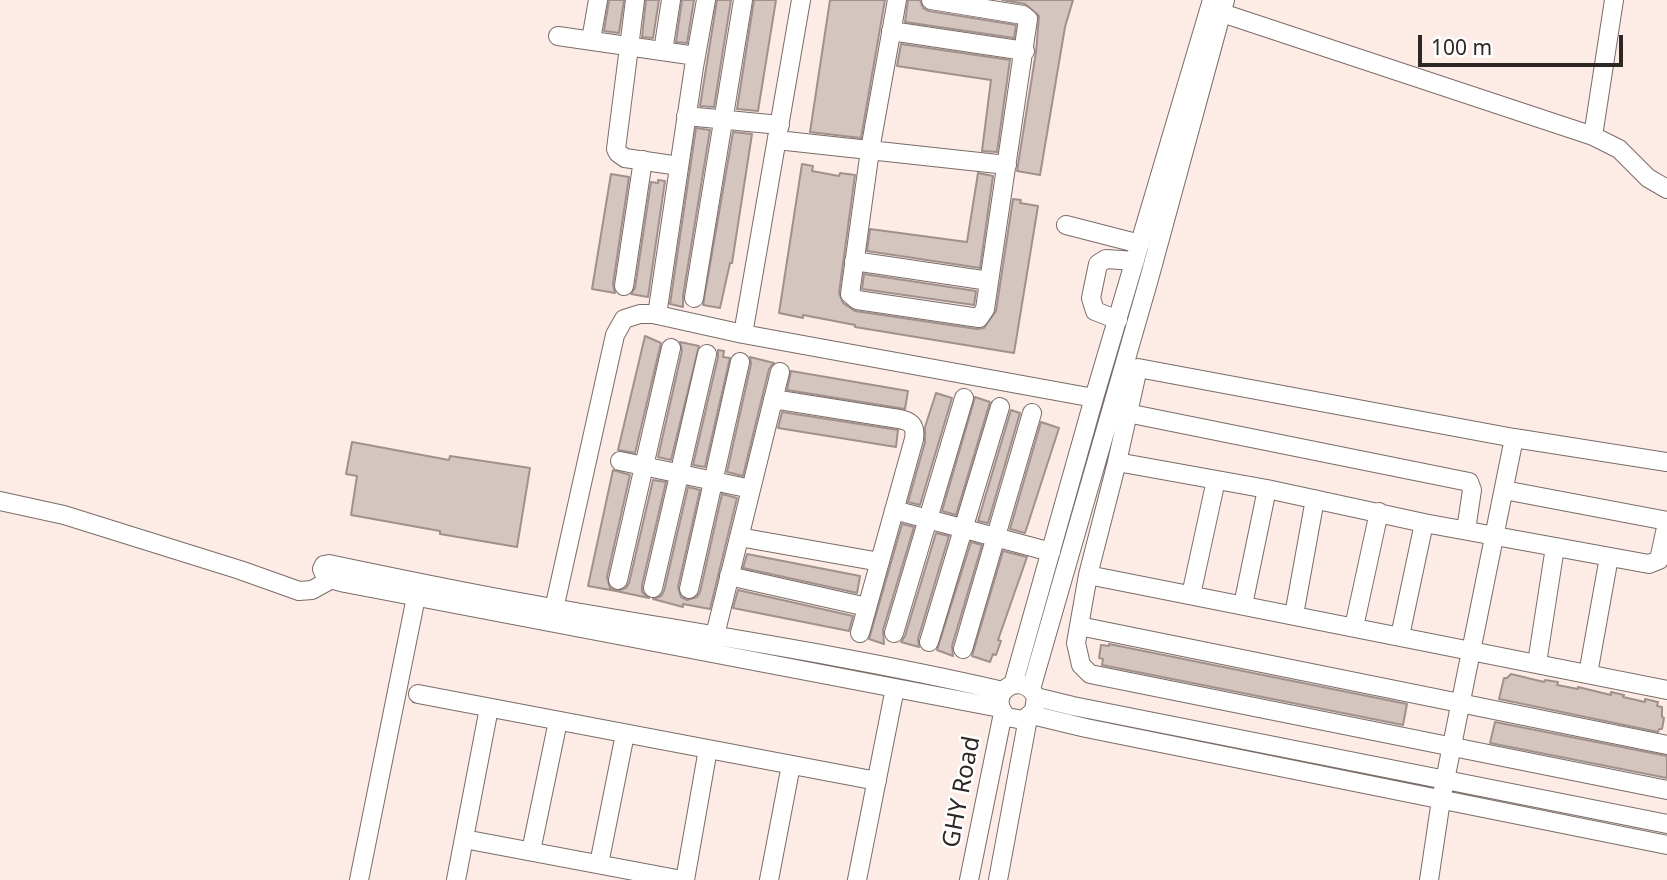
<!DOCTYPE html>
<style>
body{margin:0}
#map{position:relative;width:1667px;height:880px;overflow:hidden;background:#fdece6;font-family:"Noto Sans",sans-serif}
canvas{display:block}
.scale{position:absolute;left:1418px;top:35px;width:205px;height:32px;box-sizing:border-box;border:4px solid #2d2725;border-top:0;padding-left:9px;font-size:21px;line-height:24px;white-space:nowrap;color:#2d2725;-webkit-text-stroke:5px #fff;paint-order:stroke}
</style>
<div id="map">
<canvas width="1667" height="880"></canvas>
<div class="scale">100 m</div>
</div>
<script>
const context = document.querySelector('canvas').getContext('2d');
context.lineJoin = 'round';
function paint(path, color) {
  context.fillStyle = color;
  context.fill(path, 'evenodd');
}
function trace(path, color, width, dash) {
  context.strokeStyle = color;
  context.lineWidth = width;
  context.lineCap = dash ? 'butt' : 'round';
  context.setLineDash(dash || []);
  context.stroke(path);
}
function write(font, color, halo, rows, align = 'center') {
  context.font = font + ' "Noto Sans",sans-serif';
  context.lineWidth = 5;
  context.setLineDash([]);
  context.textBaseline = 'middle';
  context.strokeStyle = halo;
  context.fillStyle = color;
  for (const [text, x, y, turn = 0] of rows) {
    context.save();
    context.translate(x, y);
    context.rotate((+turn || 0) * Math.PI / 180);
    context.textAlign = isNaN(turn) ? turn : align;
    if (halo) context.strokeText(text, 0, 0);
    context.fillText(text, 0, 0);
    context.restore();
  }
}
const building = new Path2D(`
 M609,0H624L619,33L604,31Z
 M646,0H659L653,38L642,37Z
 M682,0H694L687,43L676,42Z
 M717,0H731L714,107L700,106Z
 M754,0H776L758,111L737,109Z
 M830,0H885L861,138L810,132Z
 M908,0H920L923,8L929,11L1016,25L1014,38L905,22Z
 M1002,0H1073L1065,27L1040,175L1017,171L1036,52L1039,16L1025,4Z
 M901,44L1010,60L997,152L982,151L991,80L897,66Z
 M696,128L710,130L683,296V307L670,304Z
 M733,132L752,134L732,263H730L720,308L703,305Z
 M802,164L813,166L812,171L839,176L840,173L855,175L839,293L843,303L855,311L977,329L984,328L996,311L1013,199L1021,200L1020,203L1038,206L1014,353L855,327V325L803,315V318L779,313Z
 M978,173L993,176L980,268L867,251L870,229L967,242Z
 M611,174L629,177L613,284L615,293L592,289Z
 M658,180L665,181L648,297L631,294L635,288L651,182L658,183Z
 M864,274L976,291L974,305L862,289Z
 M645,336L661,343L635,453L618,450Z
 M680,342L699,346L671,460L658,457L682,351Z
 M718,350L724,351L723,357L730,358L705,467L693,465L718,357Z
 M750,357L774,363L769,369L743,476L727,472L751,364Z
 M791,371L908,391L905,409L787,390Z
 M936,393L952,398L920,505L908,502L925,442V427Z
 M975,397L990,402L956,515L942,511Z
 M1011,410L1020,413L988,523L978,521Z
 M782,412L898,430L896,447L778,428Z
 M1041,422L1059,428L1025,533L1010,529Z
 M352,442L449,460L450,456L530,468L517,547L440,534V531L351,515L357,476L346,474Z
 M613,470L630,475L607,577L610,588L616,591L588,586Z
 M653,480L666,482L642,585V592L649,598L616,591L626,588L629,583Z
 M688,487L700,490L678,587L681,597L687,600L697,597L700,592L722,494L737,498L710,609L683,604V607L653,599L661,596L664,591Z
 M902,524L914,527L883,630L884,644L869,639Z
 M936,533L949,536L918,639L919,647L901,642L905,636Z
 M971,542L982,545L952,646L953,656L937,650Z
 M1003,551L1027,557L998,640L1001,641L996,655L993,654L990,662L972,656Z
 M747,554L860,576L857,593L743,568Z
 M738,590L853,616L849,631L733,608Z
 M1109,644L1407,704L1403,725L1102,665L1103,659L1099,658L1101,645L1109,646Z
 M1511,674L1544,682L1545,680L1558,682L1557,685L1578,689V687L1611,695V692L1624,695L1623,697L1645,702V699L1658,702L1657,706L1662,707V717L1664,718L1662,729H1659L1658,732L1499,699L1504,678H1507Z
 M1495,722L1667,756V778L1490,743Z`);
paint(building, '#d4c5bf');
trace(building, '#a0918c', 2);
const minor = new Path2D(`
 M635,0L616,149L618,153L625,158L679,166
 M897,0L870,150L850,294L857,300L979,318L985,309L1028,19L1023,15L931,0
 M1213,8L1222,13L1593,136L1619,149L1648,178L1667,189
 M891,31L1025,51
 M558,36L696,56
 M591,40L598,0
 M663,51L671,0
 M686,116L780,125
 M1593,136L1614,0
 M777,140L1007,165
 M1066,225L1140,244
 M854,261L989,281
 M624,286L643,160
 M694,298L743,0
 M657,315L694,67L706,0
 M1118,320L1095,311L1091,298L1098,264L1106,259L1135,261
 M743,334L801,0
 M773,399L899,419C911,421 916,426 914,439L860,633
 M1127,413L1469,482L1472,490L1466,530
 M620,461L751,489
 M1117,462L1138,368L1514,438L1667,462
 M1504,490L1667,521
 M0,501L64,515L240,570L299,591L312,590L330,580
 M894,510L1051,552
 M1667,523L1659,560L1649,564L1424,523L1267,489L1117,462L1088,575L1076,643L1081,665L1090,674L1667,790
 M739,537L880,562
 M1088,575L1667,690
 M729,576L867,607
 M618,580L671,348
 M653,588L707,354
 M689,589L740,362
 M1191,595L1216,480
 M1243,605L1267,489
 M554,609L615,335L624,319L640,314H653L743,334L1094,398
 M1294,615L1315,499
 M1079,626L1667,745
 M1354,627L1379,512
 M894,633L964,398
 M715,635L780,372
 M1400,636L1424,523
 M929,642L1000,407
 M963,649L1032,413
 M1537,663L1555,547
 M1588,674L1609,557
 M1013,685L1094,398L1212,0
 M1031,689L1149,279L1225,0
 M418,694L877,781
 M1036,697L1034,711L1023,720L1007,717C984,694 1021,668 1036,697L1073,706L1667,824
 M1000,708L345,583L326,578L322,569L324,565L329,564C405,580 482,596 559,609C707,635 856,657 1003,691
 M1032,715L1086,728L1667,845
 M464,839L682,880
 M531,851L558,721
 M599,864L625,734
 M359,880L416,597
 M456,880L489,708
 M685,880L708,749
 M769,880L791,765
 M857,880L895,688
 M969,880L1003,713
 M998,880L1028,718
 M1429,880L1441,800L1514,438`);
trace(minor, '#7a6c67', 20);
trace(minor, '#fff', 18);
write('24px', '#2d2725', '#fff', [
 ["GHY Road",962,792,-79]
]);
</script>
